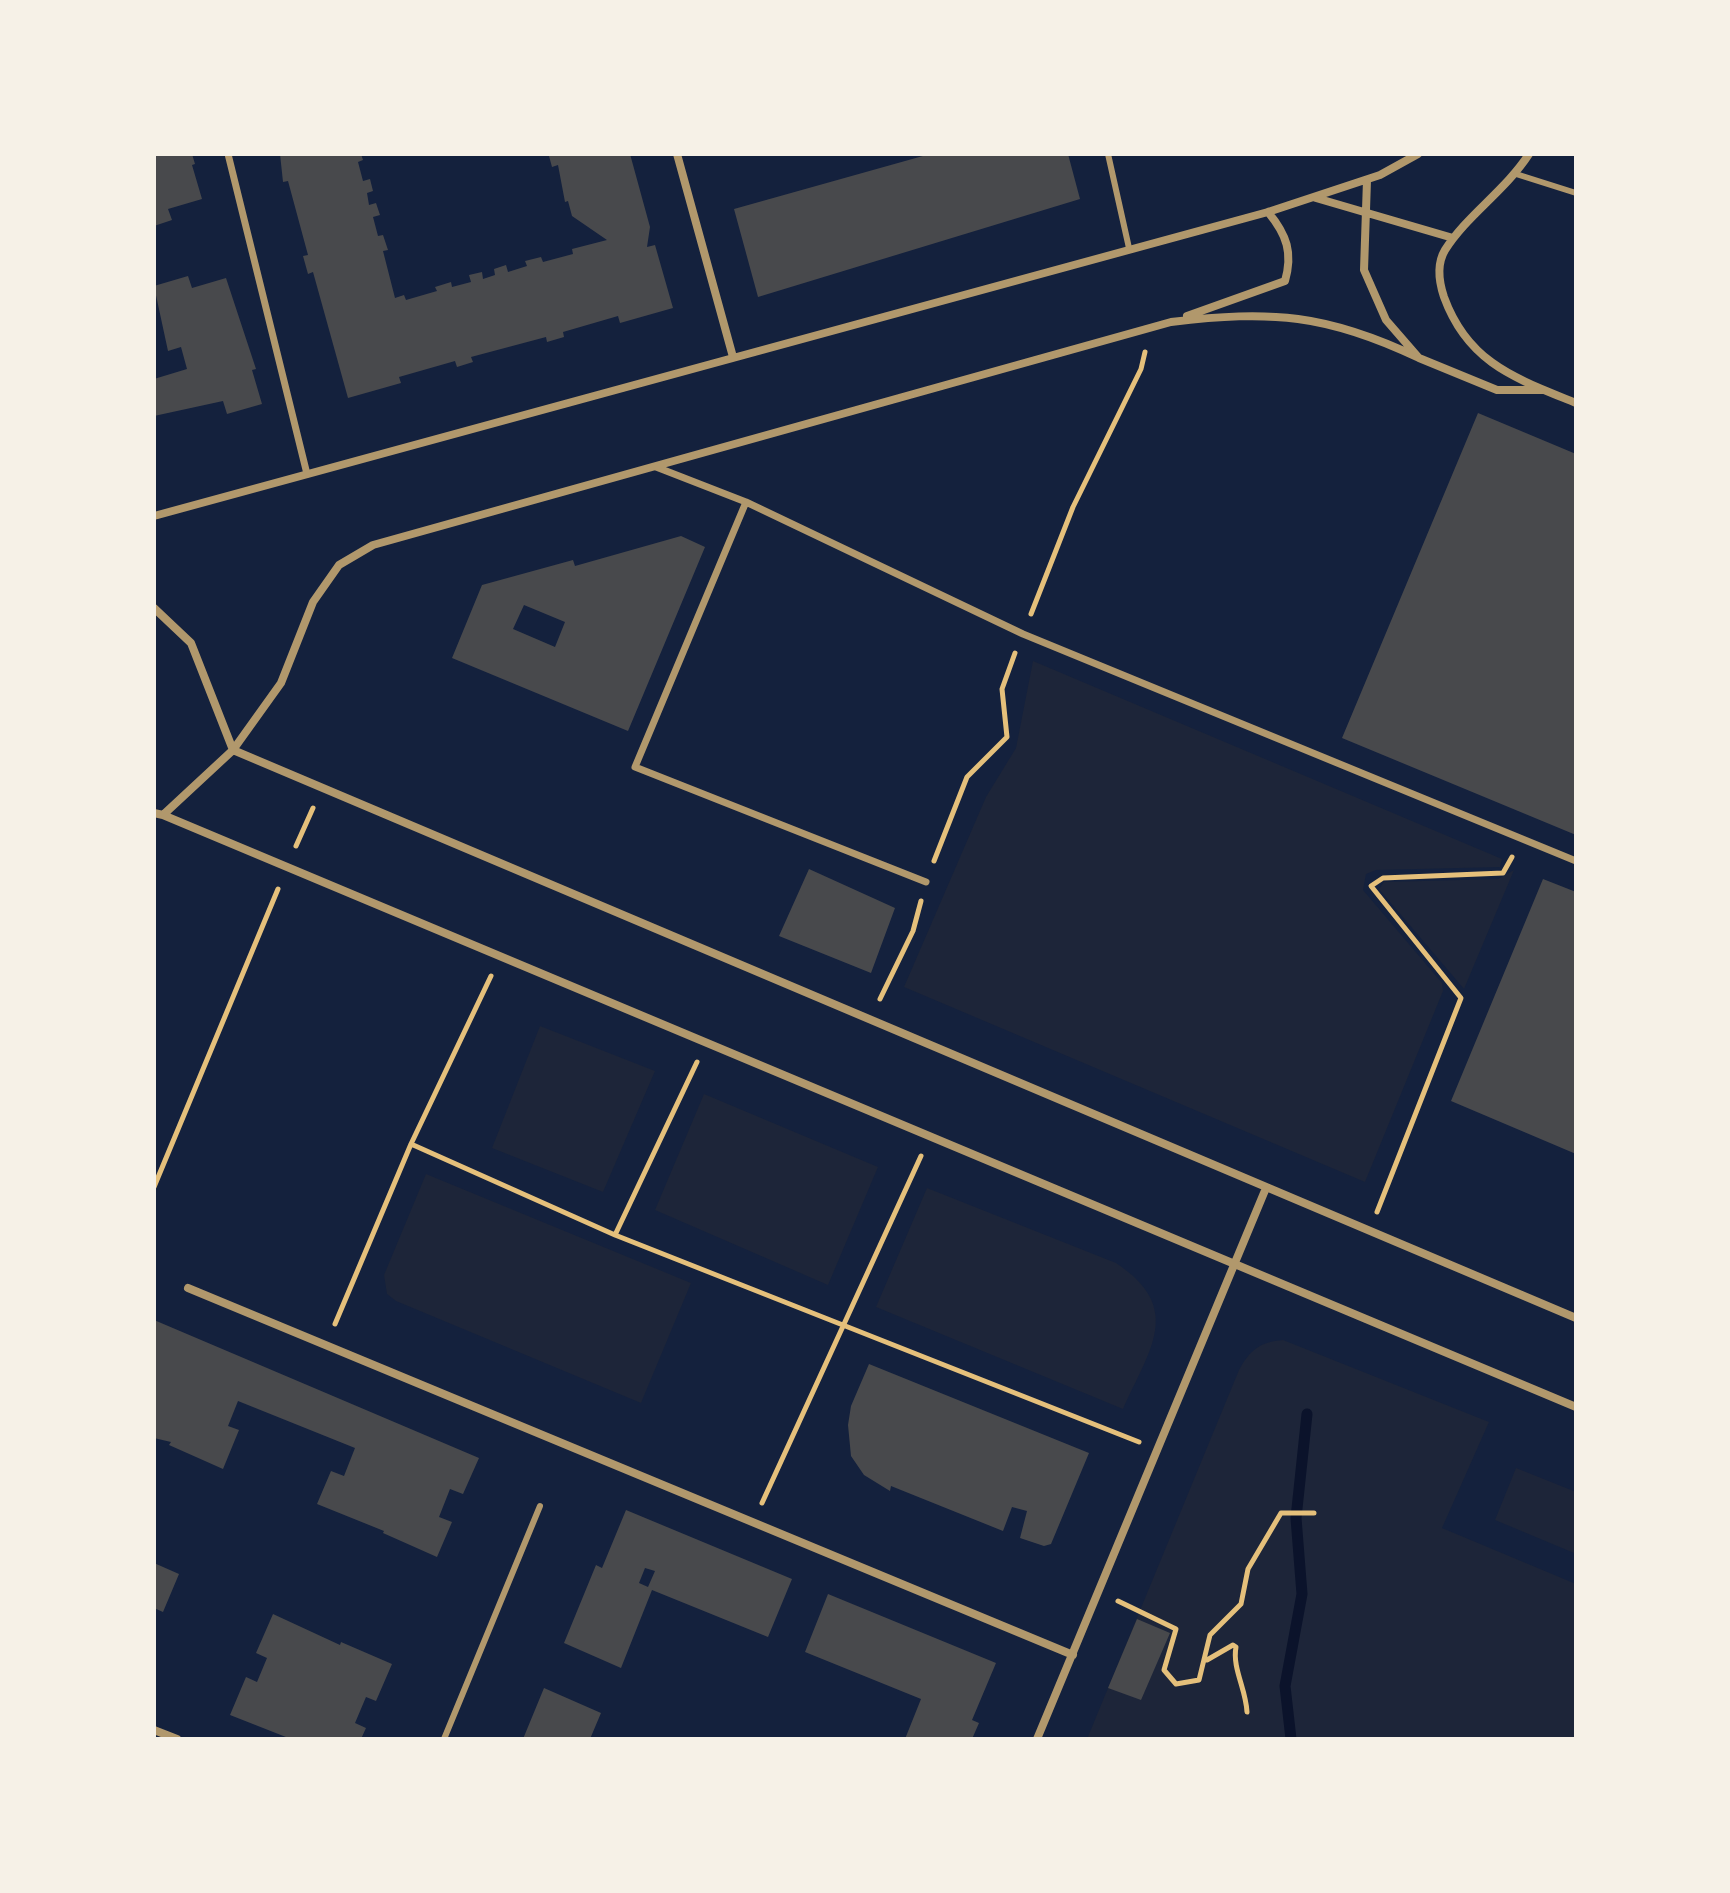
<!DOCTYPE html>
<style>
body{margin:0}
#map{position:relative;width:1730px;height:1893px;overflow:hidden;background:#14213d;font-family:"Sofia Sans Condensed",sans-serif}
canvas{display:block}
.frame{position:absolute;inset:0;border:156px solid #f6f1e7;pointer-events:none}
</style>
<div id="map">
<canvas width="1730" height="1893"></canvas>
<div class="frame"></div>
</div>
<script>
const context = document.querySelector('canvas').getContext('2d');
context.lineJoin = 'round';
function paint(path, color) {
  context.fillStyle = color;
  context.fill(path, 'evenodd');
}
function trace(path, color, width, dash) {
  context.strokeStyle = color;
  context.lineWidth = width;
  context.lineCap = dash ? 'butt' : 'round';
  context.setLineDash(dash || []);
  context.stroke(path);
}
paint(new Path2D(`
 M1033,661L1502,859L1500,867L1376,870L1366,874L1363,890L1442,983L1443,991L1365,1182L904,987L986,797L1016,748Z
 M1514,870L1464,989L1379,889L1384,882L1498,879Z
 M540,1026L655,1071L603,1192L492,1148Z
 M704,1094L878,1167L828,1285L655,1210Z
 M426,1174L691,1283L641,1403L396,1301L387,1294L384,1275Z
 M927,1188L1116,1263C1184,1308 1150,1349 1123,1409L876,1307Z
 M1283,1340L1489,1422L1442,1528L1576,1584V1739H1087L1239,1370C1250,1350 1260,1342 1283,1340Z
 M1516,1468L1576,1492L1574,1553L1495,1520Z`), '#1d2539');
trace(new Path2D(`
 M1291,1739L1285,1686L1302,1594L1296,1518L1307,1414`), '#0b132b', 11);
paint(new Path2D(`
 M154,154H192L195,164L192,165L202,199L168,209L172,220L154,226Z
 M280,154H361L363,160L358,162L363,181L370,179L373,191L367,193L369,205L376,203L380,215L373,217L378,236L383,235L388,250L383,251L395,298L404,295L406,300L437,291L435,287L451,282L452,287L471,282L469,275L482,272L483,279L495,275L494,269L506,265L508,272L527,266L525,261L541,257L543,262L573,254L572,249L607,240L572,216L568,201L565,202L558,165L552,167L549,156L630,154L650,227L647,247L655,245L673,308L620,323L618,316L563,332L564,337L547,342L546,337L471,357L473,362L457,367L455,361L399,377L401,383L348,398L313,272L308,274L303,256L308,255L288,181L283,182Z
 M930,154H1068L1080,199L758,297L734,209Z
 M188,276L192,288L226,278L256,369L252,370L262,404L227,414L223,401L154,416V379L187,369L181,347L168,351L154,286Z
 M1478,413L1576,454V835L1342,738Z
 M681,536L705,547L628,731L452,658L482,585L573,560L575,566ZM524,605L565,622L555,647L513,629Z
 M809,869L895,908L871,973L779,936Z
 M1543,879L1576,892V1154L1451,1101Z
 M154,1320L479,1458L463,1494L450,1489L439,1517L452,1522L437,1557L383,1533L384,1531L317,1504L331,1471L344,1476L355,1448L238,1401L228,1426L239,1430L223,1469L169,1445L171,1442L154,1438Z
 M869,1364L1089,1453L1051,1544L1044,1546L1020,1538L1027,1511L1012,1507L1003,1531L891,1486L890,1491L864,1475L851,1456L848,1425L851,1406Z
 M626,1510L792,1579L768,1637L652,1590L621,1668L564,1643L596,1565L602,1568ZM645,1568L655,1571L648,1587L639,1583Z
 M154,1563L179,1574L163,1612L154,1608Z
 M828,1594L996,1663L972,1720L979,1723L972,1739H905L921,1699L805,1652Z
 M273,1614L340,1645L341,1642L392,1664L376,1701L366,1697L355,1723L366,1728L361,1739H291L230,1715L246,1677L257,1682L267,1658L256,1653Z
 M1137,1619L1170,1633L1141,1700L1108,1688Z
 M544,1688L601,1713L590,1739H523Z`), '#48494c');
trace(new Path2D(`
 M1031,614L1073,507L1141,369L1145,352
 M296,846L313,808
 M934,861L967,777L1007,737L1002,689L1015,653
 M880,999L913,931L921,901
 M411,1144L491,976
 M154,1187L278,889
 M1377,1212L1461,998L1371,886L1383,878L1503,873L1512,857
 M615,1235L697,1062
 M335,1324L411,1144L615,1235L1139,1442
 M762,1503L921,1156
 M1118,1601L1176,1629L1164,1670L1176,1684L1199,1680L1210,1635L1241,1604L1248,1569L1281,1513H1314
 M1207,1660L1233,1645L1236,1647C1232,1668 1246,1689 1247,1712`), '#e5c07b', 5);
trace(new Path2D(`
 M1108,154L1129,248
 M1516,174L1576,193
 M444,1739L540,1506`), '#b1986c', 6);
trace(new Path2D(`
 M228,154L307,474
 M656,467L746,502L1023,634L1576,861
 M746,502L635,767L926,882`), '#b1986c', 7);
trace(new Path2D(`
 M677,154L733,357
 M1529,154C1505,191 1467,215 1445,250C1436,265 1439,282 1444,297C1468,363 1515,378 1576,403
 M1367,180L1364,270L1386,320L1419,358L1497,390H1542
 M1316,198L1453,238
 M1187,316L1285,281C1293,253 1287,235 1268,212
 M154,516L1268,212L1380,175L1418,154
 M154,608L191,643L233,750
 M233,750L1576,1318
 M154,813L163,815L233,750L281,683L313,602L339,565L373,545L1171,322C1271,310 1327,314 1419,358
 M163,815L1576,1407
 M188,1288L1073,1655
 M154,1730L177,1739
 M1037,1739L1266,1188`), '#b1986c', 8);
</script>
